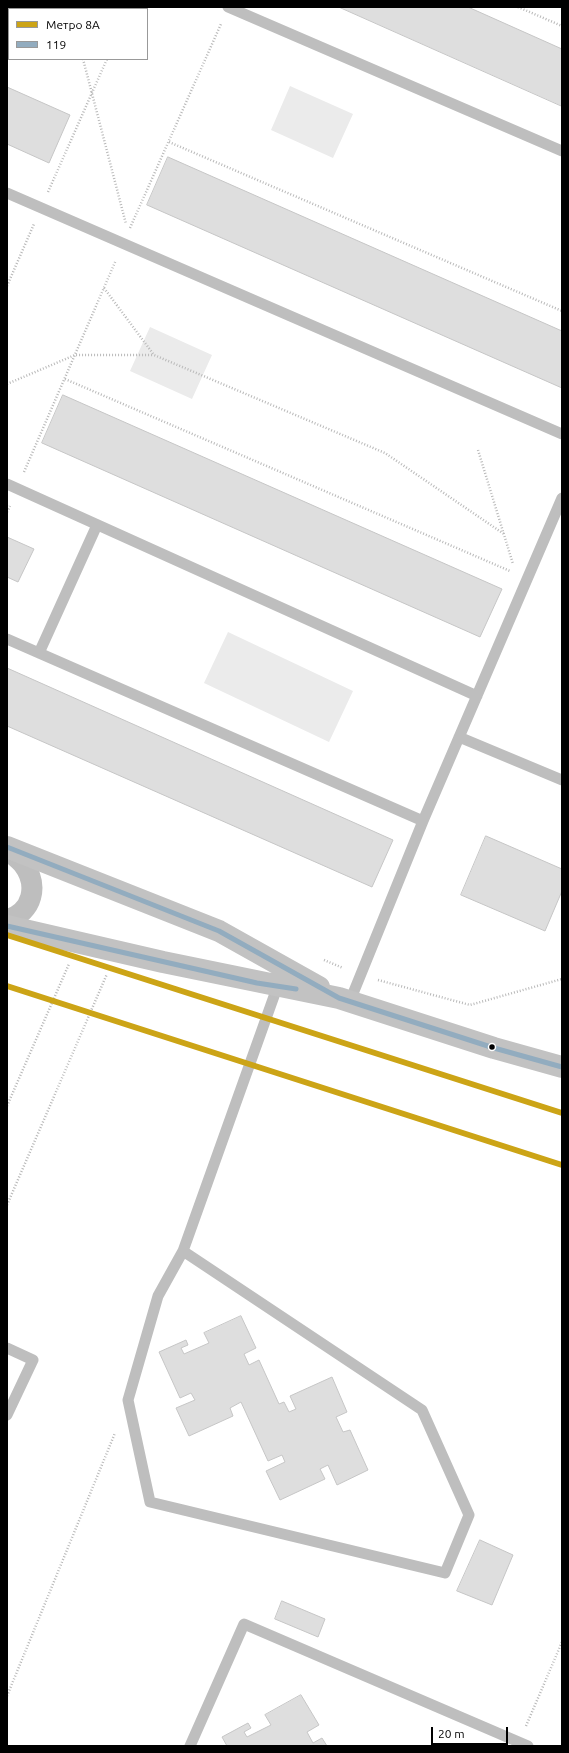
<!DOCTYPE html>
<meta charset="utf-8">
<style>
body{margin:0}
#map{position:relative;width:569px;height:1753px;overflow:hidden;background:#fff;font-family:Ubuntu,sans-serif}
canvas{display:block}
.frame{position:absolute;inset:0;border:8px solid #000;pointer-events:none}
.legend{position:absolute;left:8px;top:8px;width:140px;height:52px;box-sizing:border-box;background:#fff;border:1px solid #999;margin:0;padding:5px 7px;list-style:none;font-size:12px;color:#000}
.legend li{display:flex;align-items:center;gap:8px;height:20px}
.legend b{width:20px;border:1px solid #999}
.scale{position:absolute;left:431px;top:1727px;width:77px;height:18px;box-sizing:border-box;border:2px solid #000;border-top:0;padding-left:5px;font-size:12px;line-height:14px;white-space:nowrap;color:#000;-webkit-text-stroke:3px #fff;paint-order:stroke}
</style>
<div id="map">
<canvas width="569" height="1753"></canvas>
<div class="frame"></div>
<ul class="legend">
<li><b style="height:5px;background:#cca416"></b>Метро 8А</li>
<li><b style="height:5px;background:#92acbf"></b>119</li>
</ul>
<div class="scale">20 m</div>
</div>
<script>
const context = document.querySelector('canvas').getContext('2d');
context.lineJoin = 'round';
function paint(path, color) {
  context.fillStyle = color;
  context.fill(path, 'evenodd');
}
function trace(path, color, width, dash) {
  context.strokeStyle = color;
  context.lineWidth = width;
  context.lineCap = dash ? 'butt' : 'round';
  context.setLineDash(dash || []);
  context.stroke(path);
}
paint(new Path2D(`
 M290,86L353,114L333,158L271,130Z
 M150,327L212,355L192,399L130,371Z
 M228,632L353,691L329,742L204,683Z`), '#ebebeb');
const building = new Path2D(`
 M339,7H468L562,49V106Z
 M7,87L70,115L49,163L7,144Z
 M168,157L562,331V388L147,205Z
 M63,395L502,589L480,637L42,443Z
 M7,537L34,549L18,582L7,577Z
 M7,668L393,840L372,887L7,726Z
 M486,836L562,869V891L545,931L461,895Z
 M241,1316L256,1348L244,1354L249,1365L259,1360L279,1404L284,1402L289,1412L296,1409L290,1396L332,1377L347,1412L336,1417L343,1432L350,1430L368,1470L337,1485L328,1465L320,1469L325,1479L280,1500L266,1471L285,1462L282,1455L268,1461L241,1402L230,1408L233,1416L189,1436L176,1408L195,1400L191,1393L180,1398L159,1352L186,1340L188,1345L181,1348L184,1354L209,1343L204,1333Z
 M480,1540L513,1555L492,1605L457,1591Z
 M282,1601L325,1619L318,1637L275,1619Z
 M301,1695L319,1725L307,1732L313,1743L322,1738L327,1746H227L222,1737L248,1723L251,1728L244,1732L247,1737L271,1725L265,1715Z`);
paint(building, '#dedede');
trace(building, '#c6c6c6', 1);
trace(new Path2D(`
 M17,7L21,9
 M518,7L562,26
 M130,9V7
 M83,59L126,224
 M169,142L562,311
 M48,192L107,59
 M130,228L221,24
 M7,286L34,224
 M104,288L154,355L385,453L504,534
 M65,379L510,571
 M7,384L75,355H154
 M478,450L513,564
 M24,472L116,260
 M7,512L10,506
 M324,960L343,968
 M378,980L470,1005L562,979
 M7,1106L69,964
 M7,1205L107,974
 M7,1696L115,1433
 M526,1726L562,1642`), '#b9b9b9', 2.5, [1, 2]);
trace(new Path2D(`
 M228,7L562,151
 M7,193L562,434
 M7,484L477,696
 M7,639L423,821
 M39,653L97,525
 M459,737L562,780
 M350,1001L423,821L562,498
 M183,1251L422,1410L469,1515L445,1573L150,1502L128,1400L158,1296L183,1251L278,985
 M7,1348L33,1360L7,1415
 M190,1746L244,1624L528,1746`), '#bebebe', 11);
trace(new Path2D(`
 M7,849C12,854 19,859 23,864C39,885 33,912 7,920`), '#bebebe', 21);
trace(new Path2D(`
 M7,847L219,931L319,987
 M7,926L163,962L339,998L494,1048L562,1067`), '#c2c2c2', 22);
trace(new Path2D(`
 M7,847L219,931L339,998L494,1048L562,1067
 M7,926L257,983L296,989`), '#92acbf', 5);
trace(new Path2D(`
 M7,935L562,1113
 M7,986L562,1165`), '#cca416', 6);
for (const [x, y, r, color] of [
 [492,1047,3.5,"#000"]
]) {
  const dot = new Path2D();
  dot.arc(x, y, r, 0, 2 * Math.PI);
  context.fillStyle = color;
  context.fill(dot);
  trace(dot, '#fff', 1.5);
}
</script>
